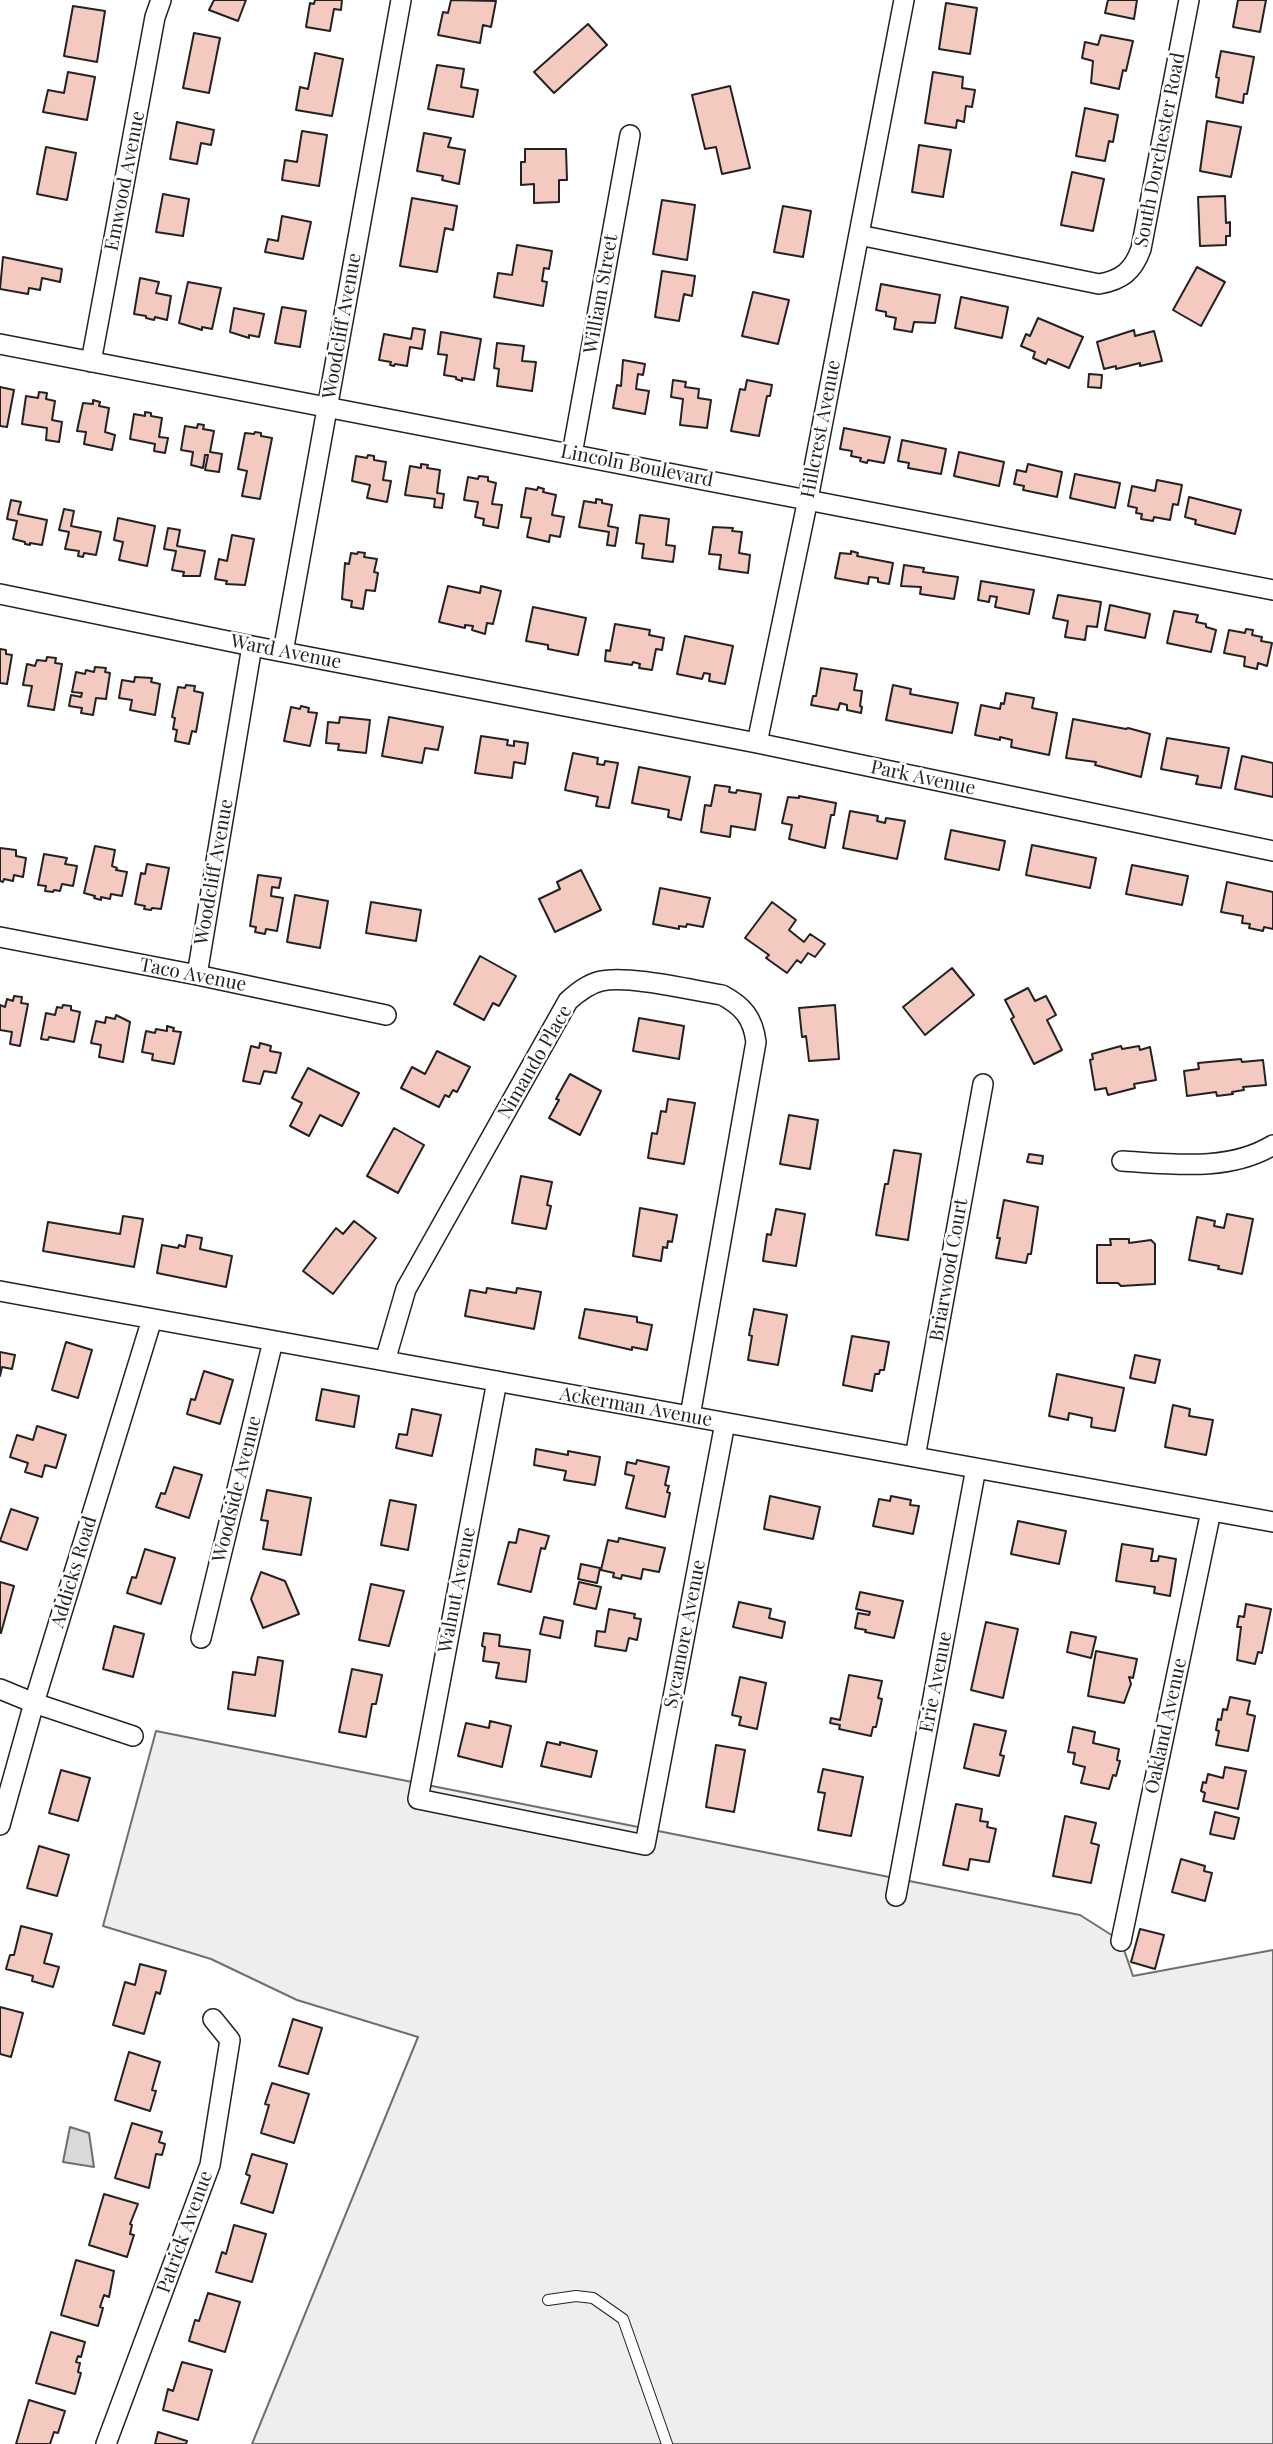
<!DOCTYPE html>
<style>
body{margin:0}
canvas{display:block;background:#fff}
</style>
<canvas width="1273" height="2444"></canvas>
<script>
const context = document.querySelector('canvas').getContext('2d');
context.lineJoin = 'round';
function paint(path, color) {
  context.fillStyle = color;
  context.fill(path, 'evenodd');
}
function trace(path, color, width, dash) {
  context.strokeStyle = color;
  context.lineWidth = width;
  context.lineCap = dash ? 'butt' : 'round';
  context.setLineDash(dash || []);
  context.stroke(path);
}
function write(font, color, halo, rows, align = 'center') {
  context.font = font + ' "Playfair Display",serif';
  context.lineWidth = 5;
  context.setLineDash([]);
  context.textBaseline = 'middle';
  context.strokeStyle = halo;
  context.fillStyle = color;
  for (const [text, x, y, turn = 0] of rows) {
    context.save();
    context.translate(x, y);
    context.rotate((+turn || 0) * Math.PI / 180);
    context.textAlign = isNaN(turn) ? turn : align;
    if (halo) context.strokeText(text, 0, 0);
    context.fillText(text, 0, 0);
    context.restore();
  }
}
const green = new Path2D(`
 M156,1731L1080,1915L1121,1941L1133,1976L1273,1950V2444H252L418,2037L297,2000L211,1959L103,1926Z`);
paint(green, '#eee');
trace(green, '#6f6f6f', 2);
const water = new Path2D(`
 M70,2127L89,2133L94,2167L63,2162Z`);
paint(water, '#d9d9d9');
trace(water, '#6f6f6f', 2);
const building = new Path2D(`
 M214,0H246L238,21L209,10Z
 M315,0H342L341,10L334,9L330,31L306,27L310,3L314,4Z
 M451,0L496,1L491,27L483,25L480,43L438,35L443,12L448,13Z
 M1108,0H1137L1134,19L1105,13Z
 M1238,0H1266L1260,32L1233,27Z
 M946,3L977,8L970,54L939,49Z
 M73,6L105,11L97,62L64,56Z
 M588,24L607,45L554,93L534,72Z
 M194,33L220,38L209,93L183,88Z
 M1101,35L1133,41L1126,71L1123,70L1119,89L1091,83L1093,61L1082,58L1085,42L1098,45Z
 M1221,51L1254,57L1247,94H1244L1243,103L1216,97L1219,78L1216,77Z
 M315,53L343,59L332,116L296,110L300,87L308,89Z
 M437,65L464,69L461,87L478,90L473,117L428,109Z
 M68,72L95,77L87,120L43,112L48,90L64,93Z
 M933,72L963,77L962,88L975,90L972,107L966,106L964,122L957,120L956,128L925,123Z
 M730,86L750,168L722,174L716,147L705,149L692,95Z
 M1085,108L1118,115L1113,142L1109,141L1105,161L1076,156Z
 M1207,121L1241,127L1231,177L1200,171Z
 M177,122L214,130L211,145L201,143L197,164L170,159Z
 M302,131L327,135L319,186L282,180L285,160L297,162Z
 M424,133L451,138L448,147L465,150L459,184L442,180L443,176L417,171Z
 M919,145L951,150L943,197L912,192Z
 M46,147L76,153L67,200L37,194Z
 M525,149H566L567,180H559V202L534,203V184L521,185V162H525Z
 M1072,172L1104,179L1093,231L1061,225Z
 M163,194L189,199L183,236L156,232Z
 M1225,196L1226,223L1230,222V236H1226V245L1200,246L1198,197Z
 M412,198L457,206L453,230L445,228L437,272L400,266Z
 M662,200L695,205L687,260L653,254Z
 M783,206L811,211L803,257L774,252Z
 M282,216L311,222L303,259L265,252L268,239L278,241Z
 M517,245L552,251L549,269L544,268L542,281L547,282L543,306L494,297L498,273L512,275Z
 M3,257L62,269L60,282L42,278L40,290L29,288L28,294L0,289Z
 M1197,267L1225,282L1201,326L1173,310Z
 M662,271L695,276L692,296L684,294L679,321L655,317Z
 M140,278L159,282L156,293L171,296L167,320L155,317L154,320L146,318V316L134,314Z
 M188,282L221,288L212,329L202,327V330L179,323Z
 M881,284L940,295L935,323L914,322L912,332L894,329L896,318L886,316V312L876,310Z
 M753,292L789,300L778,344L742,336Z
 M961,297L1008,307L1002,338L955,328Z
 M282,307L306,311L300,347L275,343Z
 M234,308L264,314L259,337L249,335V338L230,332Z
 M1038,318L1083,337L1069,368L1048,359L1046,364L1033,358L1035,352L1021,346L1026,334L1030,336Z
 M413,328L425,330L422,349L410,347L407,366L395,364L394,366L390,365L391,362L379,360L384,334L411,339Z
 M1134,330L1135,336L1154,331L1162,361L1140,366V363L1116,369V366L1104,369L1097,342Z
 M441,332L481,339L474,380L462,378V381L456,379V377L444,375L447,355L438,354Z
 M497,343L524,346L522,361L536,362L532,391L497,386L499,369L494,368Z
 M623,360L645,364L643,375L638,374L636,389L649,391L645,414L613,408L617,385L621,386Z
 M1089,374L1102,375L1101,388L1088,387Z
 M673,380L686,382L685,387L699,389L698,398L711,400L707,428L680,425L683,399L671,397Z
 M747,380L772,385L770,396H767L759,436L731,431L740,389L745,390Z
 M0,387L14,390L7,427L0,426Z
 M39,392L47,393L46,399L55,401L52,420L62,422L59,442L46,440L47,428L22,424L26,396L38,398Z
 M93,400L100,402L99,406L109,408L105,432L115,435L112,450L84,444L86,432L77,431L83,403L93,404Z
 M145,412L151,413V416L162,418L159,437L168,438L165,453L154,451L155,444L130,439L134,414L145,416Z
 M198,424L204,425L203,429L214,431L210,452L222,454L219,472L205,470L208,455H205L203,468L191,465L193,452L181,450L185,426L197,428Z
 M844,428L890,437L884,463L868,460L867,463L860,461L861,458L851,456L852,451L840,449Z
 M255,432L261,433V436L272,438L260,499L242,496L247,471L238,469L245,433L254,434Z
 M902,440L946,449L941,474L908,468L909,463L898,461Z
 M959,452L1004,462L999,486L954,476Z
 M368,455L374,456V460L386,462L383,480L391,481L387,502L367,498L370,485L352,481L356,456L367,458Z
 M421,464L428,465L427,468L440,470L437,493L444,494L442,508L434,507L435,499L405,495L410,466L421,468Z
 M1028,464L1062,472L1057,497L1023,490L1024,486L1014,484L1017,470L1026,472Z
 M1075,474L1120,483L1115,508L1070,498Z
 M479,476L488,477V481L496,483L492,504L502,505L498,528L483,525L484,519L475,517L478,502L464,500L468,477L478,479Z
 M1157,480L1182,485L1178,505L1173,504L1170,520L1154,517L1153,521L1141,519L1142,514L1136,513L1137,508L1128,506L1132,486L1155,491Z
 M538,487L544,489L543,492L556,495L552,515L564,517L560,537L550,535L549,542L527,537L531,518L521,517L526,488L537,490Z
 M1189,497L1241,510L1235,534L1195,524L1196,520L1185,517Z
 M596,499L602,500V503L612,505L608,526L618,528L615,546L607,545L609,532L579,527L584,501L596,503Z
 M11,500L21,502L18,514L47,520L42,545L30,543V545L25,544V542L13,539L17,521L7,519Z
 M64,509L74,511L71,526L101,532L96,555L84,553L83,557L78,556L79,551L65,549L69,532L59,530Z
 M640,515L669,519L666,545L675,546L673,562L642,558L644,544L636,543Z
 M118,518L155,526L147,566L119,560L123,542L114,540Z
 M713,527L733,528L732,531L742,532L739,553L750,555L748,573L719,569L721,555L709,554Z
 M168,528L180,530L177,546L205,551L200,576H183L184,572L172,570L176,551L164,549Z
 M232,535L254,539L245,585L226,584L227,581L215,579L219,559L227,561Z
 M851,551L858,553L857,556L893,563L889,584L878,582V578L869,577L868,584L835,578L840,553L851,554Z
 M358,552L365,553L364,557L377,559L374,572L378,573L375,591L366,590L363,609L351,607L352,601L342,599L345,563L349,564L351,553L357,554Z
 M904,565L924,568L923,572L958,577L954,599L920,594L921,587L901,586Z
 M981,581L1034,590L1029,614L995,607L997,597L990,596L989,602L978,600Z
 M448,586L480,593L481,586L501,591L493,624L487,623L485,634L472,630L473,626L465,625V628L439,622Z
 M1058,595L1101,602L1097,627L1087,626L1085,640L1065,637L1068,621L1053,618Z
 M1110,605L1150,614L1145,638L1105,630Z
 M533,607L586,618L578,655L548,649V645L526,641Z
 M1174,611L1198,615L1196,622L1206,624V627L1216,630L1211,652L1167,643Z
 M615,624L650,630L649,635L664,638L662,650L656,649L652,670L639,668L640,664L633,662L632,665L605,661L606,650L610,651Z
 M1246,629L1253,630L1252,635L1262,637L1261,641L1272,643L1267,666L1258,663L1257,669L1244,666L1245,657L1224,653L1229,630L1245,633Z
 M685,636L733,646L725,684L709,681L710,674L704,673L702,679L677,674Z
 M0,649L6,650V654L12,655L7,684L0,683Z
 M47,657L56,658L55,663L62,664L54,710L28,706L32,686L23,685L27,664L35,666L37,660L46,661Z
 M95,667L106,668L105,672L110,673L106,699L96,698L93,715L81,713L82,708L69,706L71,695L81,697L82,693L72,692L76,672L85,674L86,670L94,672Z
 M821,668L857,674L854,690L862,691L860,706L862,707L861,713L847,710V705L840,703L838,710L811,705L813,696H816Z
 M135,677L152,678L151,682L160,684L155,715L130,710L132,700L119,698L122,680L134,682Z
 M186,685L195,686L194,691L203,693L196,732L192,731L189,744L175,741L177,730L173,729L175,718L172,717L178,687L185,688Z
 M893,685L911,689L910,694L958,703L952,733L886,720Z
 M1006,693L1034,698L1032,708L1057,713L1049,755L1011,747L1012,740L1000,737V740L975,735L981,705L1000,709L1001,703L1004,704Z
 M301,706L309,708L308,712L317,713L310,746L284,741L291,707L300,709Z
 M340,717L370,720L366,753L338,750L339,744L326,743L328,722L339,723Z
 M389,717L443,727L438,750L425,748L422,763L382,756Z
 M1073,719L1126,729L1128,728L1150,734L1141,777L1095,765L1096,762L1066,758Z
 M481,736L508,740L507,745L514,746V741L528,743L525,764L514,762L512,778L475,773Z
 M1167,738L1229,748L1221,788L1196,784L1198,776L1161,769Z
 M573,753L598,758L597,764L604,765L605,761L618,763L609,808L596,806L598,797L565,790Z
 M1242,756L1273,763V797L1235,789Z
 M639,767L690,777L681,820L668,817L669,810L632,803Z
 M715,785L730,787L729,792L736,793L737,790L761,794L755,830L731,826L730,837L701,832L705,805L711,806Z
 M799,796L836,803L834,815H831L825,848L789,839L792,825L782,823L788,797L799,798Z
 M850,811L878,816L877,821L885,823L886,818L905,821L897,859L843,848Z
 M951,830L1005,841L999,870L945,859Z
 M1032,845L1096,858L1090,888L1026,875Z
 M95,846L115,850L112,866L117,868L116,870L127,872L122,896L111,894L110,899L101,897V900L94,898L95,896L84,893Z
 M0,848L16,850V856L26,858L23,877L14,875L13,881L4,879L3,882L0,881Z
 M44,854L67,858L65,864L77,866L73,886L62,884L60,891L54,890L53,892L45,891L46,886L38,885Z
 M147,864L169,868L161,909L152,908L151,910L144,909L145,906L135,904L141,873L145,874Z
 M1132,865L1188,876L1182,905L1126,894Z
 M581,870L601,910L555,932L539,899L560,889L557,882Z
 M258,875L281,878L279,888L272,887L271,896L283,898L277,931L266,929L265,934L255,932L256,927L250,926Z
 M1227,882L1273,892V929L1264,927L1263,931L1249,928L1250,924L1242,923L1243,916L1221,912Z
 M660,888L710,898L703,927L687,924L686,927L679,926V929L653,924Z
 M295,895L328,901L320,948L287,942Z
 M371,902L421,910L416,941L366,933Z
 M772,902L796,920L789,930L804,942L810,934L825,944L815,957L808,953L801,963L797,960L787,973L766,958L769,955L745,938Z
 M480,956L516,976L499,1006L493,1003L484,1020L454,1004Z
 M952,968L974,995L925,1035L903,1007Z
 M1028,988L1035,1001L1046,996L1056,1015L1047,1020L1062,1050L1034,1064L1011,1019L1014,1017L1005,1000Z
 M14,996L22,997L21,1003L28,1004L20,1046L10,1044L12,1032L0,1030V1005L5,1007L7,999L13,1001Z
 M63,1005L71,1006V1010L80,1012L74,1042L49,1037L48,1040L41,1039L46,1013L55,1015L57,1007L62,1008Z
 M835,1005L839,1059L809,1061L806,1036L802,1037L799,1008Z
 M116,1015L130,1022L123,1062L99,1057L101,1045L91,1043L96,1021L105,1023L106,1017L115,1019Z
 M639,1018L684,1026L679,1059L633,1051Z
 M167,1026L174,1028L173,1031L181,1032L174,1064L152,1060L153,1054L142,1052L146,1031L155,1033L156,1029L167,1031Z
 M260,1043L271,1046L270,1051L281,1053L276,1073L264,1071L260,1084L243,1081L251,1046L259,1048Z
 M1121,1046L1122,1049L1139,1046L1140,1050L1150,1047L1156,1080L1134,1084L1135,1088L1108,1095L1106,1088L1095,1090L1090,1060L1093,1059L1092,1054Z
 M437,1051L470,1067L457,1092L453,1090L449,1097L445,1095L439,1107L401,1088L412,1067L425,1074Z
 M1241,1059L1242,1062L1263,1060L1266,1085L1243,1087L1244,1090L1232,1092L1233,1094L1217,1096L1216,1092L1187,1096L1184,1071L1199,1069L1198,1063Z
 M308,1068L359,1093L342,1126L320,1115L309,1136L290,1126L302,1103L292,1098Z
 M570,1074L601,1091L580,1135L549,1118L559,1100L556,1099Z
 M668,1099L695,1103L684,1164L648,1158L652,1133L657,1134L661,1111L666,1112Z
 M789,1115L818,1120L810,1169L780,1164Z
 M394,1128L424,1145L398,1193L367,1176Z
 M894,1150L921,1154L908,1240L876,1235L885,1184H888Z
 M1029,1154L1043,1156L1042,1164L1027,1162Z
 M521,1176L552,1182L547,1205L551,1206L546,1229L512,1223Z
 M1004,1200L1038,1207L1031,1254H1028L1026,1263L996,1258L1000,1238H997Z
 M640,1208L677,1215L672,1242L668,1241L667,1248L663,1247L661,1261L633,1256Z
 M776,1209L805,1214L796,1266L763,1261L767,1234L771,1235Z
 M1227,1214L1253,1219L1242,1274L1218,1269L1219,1266L1189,1260L1197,1217L1215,1221L1214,1226L1224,1228Z
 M123,1216L143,1219L134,1267L43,1251L48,1222L120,1234Z
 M354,1221L376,1238L333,1294L303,1271L336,1228L343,1234Z
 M187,1235L202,1238L200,1249L232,1256L226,1287L157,1273L162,1245L178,1248L179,1245L185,1247Z
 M1110,1239H1129V1243L1151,1240L1155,1244V1284L1121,1286L1118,1283H1097V1245H1111Z
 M487,1288L516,1293L517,1288L541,1292L534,1329L465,1316L470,1290L486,1293Z
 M585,1309L637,1317V1322L652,1325L647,1350L632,1347V1350L579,1338Z
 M754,1309L787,1315L778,1365L748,1360L752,1336L749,1335Z
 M852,1336L889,1342L884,1370H880L879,1374H875L872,1391L843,1385Z
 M66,1342L92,1350L78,1398L52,1390Z
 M0,1352L15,1355L12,1369L2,1367L0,1376Z
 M1135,1355L1160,1360L1155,1383L1130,1378Z
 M204,1371L233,1380L220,1424L187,1414L191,1399L195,1400Z
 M1057,1374L1124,1388L1115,1431L1091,1427L1092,1418L1069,1413L1068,1420L1049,1416Z
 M322,1389L359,1396L354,1427L316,1420Z
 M1173,1405L1190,1409L1189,1416L1213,1420L1206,1455L1165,1447Z
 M412,1409L441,1415L432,1456L396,1448L399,1434L407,1435Z
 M37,1426L66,1435L56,1468L45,1465L42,1477L25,1472L28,1463L10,1457L17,1435L33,1440Z
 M536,1449L568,1455V1451L600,1457L595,1485L564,1480L566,1471L534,1465Z
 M637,1460L669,1467L665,1485L669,1486L667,1492L670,1493L665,1517L626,1508L634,1476L625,1474L627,1462L636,1464Z
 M174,1467L202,1475L189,1518L156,1507L161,1493L165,1494Z
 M267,1490L311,1498L301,1555L263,1549L268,1521L261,1520Z
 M770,1496L820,1507L813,1539L764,1529Z
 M891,1496L911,1500L910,1505L919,1506L913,1534L873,1526L879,1499L890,1501Z
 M390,1500L416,1505L408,1550L381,1545Z
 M11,1509L38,1518L27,1550L0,1541Z
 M1018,1521L1066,1531L1059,1564L1011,1554Z
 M519,1529L549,1536L545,1549L541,1548L531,1592L498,1584L509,1542L516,1543Z
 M619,1538L665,1548L659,1572L643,1569L641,1579L622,1575L621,1579L613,1577L614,1573L601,1570L608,1540L618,1542Z
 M1122,1544L1153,1549L1151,1561H1158L1159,1556L1176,1559L1170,1596L1154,1593L1155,1587L1116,1581Z
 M145,1549L175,1558L161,1604L127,1593L132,1577L136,1578Z
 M581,1564L600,1568L597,1583L578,1579Z
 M261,1572L285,1581L299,1614L263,1628L251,1599Z
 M0,1582L14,1586L1,1633H0Z
 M579,1582L601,1587L596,1609L574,1604Z
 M371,1584L404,1591L389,1646L359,1640Z
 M860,1592L903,1601L894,1638L865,1632L866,1630L855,1628L858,1613L869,1615L870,1612L856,1609Z
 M739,1602L771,1609L769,1618L785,1622L782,1638L733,1627Z
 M1246,1604L1271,1609L1262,1653L1258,1652L1255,1664L1237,1660L1241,1627H1237L1239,1616L1244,1617Z
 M609,1609L635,1614L634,1618L641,1619L637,1640L629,1638L626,1651L595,1646L597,1631L605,1632Z
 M544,1617L563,1621L560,1638L540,1634Z
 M986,1622L1018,1629L1003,1698L971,1690Z
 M114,1626L144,1634L133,1677L103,1669Z
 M1071,1632L1096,1637L1091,1658L1067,1652Z
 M484,1633L500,1635L499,1646L530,1650L526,1682L496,1678L499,1663L483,1661L485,1647L482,1646Z
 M1096,1651L1137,1659L1133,1678L1129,1677L1131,1684L1124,1703L1088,1696Z
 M258,1657L283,1661L275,1716L228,1709L233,1672L255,1675Z
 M352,1669L382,1675L376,1704H372L366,1737L339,1732Z
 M849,1675L882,1681L878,1698L882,1699L876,1727H873L871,1736L839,1729L840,1725L830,1723L831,1718L840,1720Z
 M740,1677L766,1683L757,1729L739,1725L741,1717L732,1715Z
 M1230,1697L1250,1701L1247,1714L1255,1716L1248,1751L1216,1745L1219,1731L1216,1730L1218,1719L1221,1720L1223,1709L1227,1710Z
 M490,1721L511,1726L502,1767L458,1756L466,1723L489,1728Z
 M974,1724L1006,1731L1000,1755L1004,1756L999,1776L964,1768Z
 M1073,1727L1095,1732L1093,1743L1119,1749L1117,1760L1120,1761L1116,1776L1113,1775L1109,1789L1081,1783L1085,1767L1073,1764L1075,1753L1068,1752Z
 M547,1742L560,1745V1742L597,1751L591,1777L541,1766Z
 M716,1745L745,1750L734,1812L706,1807Z
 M1225,1767L1246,1771L1238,1809L1203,1801L1205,1793L1201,1791L1203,1782L1206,1783L1208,1774L1223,1778Z
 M823,1769L863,1777L851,1836L818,1830L825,1793L818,1792Z
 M61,1770L90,1778L78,1821L49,1813Z
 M956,1804L982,1809L980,1821L988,1822L987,1827L996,1829L989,1862L970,1859L968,1870L943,1865Z
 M1215,1812L1239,1818L1234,1839L1210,1834Z
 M1065,1816L1096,1823L1091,1843L1099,1845L1091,1883L1053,1876Z
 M39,1846L69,1855L57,1896L27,1888Z
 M1181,1859L1205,1866L1204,1871L1212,1873L1205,1901L1172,1892Z
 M21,1926L52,1934L44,1963L59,1967L53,1987L32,1981L33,1976L6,1969L10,1955H14Z
 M1140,1929L1164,1935L1155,1969L1131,1962Z
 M140,1964L166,1971L160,1994L156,1992L144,2034L113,2025L125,1982L135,1985Z
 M0,2007L23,2013L11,2057L0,2054Z
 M293,2019L322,2028L308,2074L279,2066Z
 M129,2052L160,2062L152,2090L156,2091L150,2111L115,2100Z
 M272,2083L309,2094L294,2143L261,2133L269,2105L265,2104Z
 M132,2123L162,2132L159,2142L165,2144L162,2155L156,2154L149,2188L115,2178Z
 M252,2154L287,2164L273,2213L241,2203L250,2176L246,2174Z
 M104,2194L138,2204L130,2224L132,2225L130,2234L134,2235L127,2257L89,2245Z
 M234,2225L266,2234L252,2282L216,2272L222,2252L226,2254Z
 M76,2260L114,2271L109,2297L104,2295L100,2307L103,2308L98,2326L61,2315Z
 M208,2293L240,2302L225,2352L189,2341L195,2320L199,2321Z
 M51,2332L85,2342L81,2357L78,2356L76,2362L80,2363L78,2372L81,2373L75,2394L36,2383Z
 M182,2362L212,2370L198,2420L163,2410L168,2389L173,2391Z
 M29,2400L65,2411L58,2433L54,2432L50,2444H16Z
 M158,2432L187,2441L186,2444H155Z`);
paint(building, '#f3c9c0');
trace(building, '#222', 2);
const service = new Path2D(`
 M548,2300L576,2296L593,2298L623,2319L667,2444`);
const minor = new Path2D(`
 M859,235L1099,284C1122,280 1133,271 1141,249L1189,0
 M0,344L1273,590
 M91,362L155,17L161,0
 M572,454L630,135
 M0,594L252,646L757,743L1273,851
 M283,652L401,0
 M757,743L808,499L904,0
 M0,937L197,975L386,1015
 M197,975L252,646
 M1122,1161C1172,1164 1229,1172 1273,1145
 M0,1291L1273,1522
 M385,1361L406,1289L568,1001C578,992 588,984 601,981C629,975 691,990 722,995C743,1006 753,1018 756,1042L690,1416
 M497,1381L418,1799L645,1845L725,1423
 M915,1457L983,1084
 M201,1638L273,1341
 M0,1689L34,1703L133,1736
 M0,1825L34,1703L152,1319
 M896,1896L976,1468
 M1121,1941L1211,1511
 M106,2444L210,2165L230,2040L213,2019`);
trace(service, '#222', 12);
trace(minor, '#222', 22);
trace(service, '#fff', 10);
trace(minor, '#fff', 19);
write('19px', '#222', '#fff', [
 ["South Dorchester Road",1160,150,-79],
 ["Emwood Avenue",125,181,-79],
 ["William Street",601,294,-80],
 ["Woodcliff Avenue",342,326,-80],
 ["Hillcrest Avenue",821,429,-79],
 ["Lincoln Boulevard",637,466,11],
 ["Ward Avenue",286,652,11],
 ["Park Avenue",923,778,12],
 ["Woodcliff Avenue",214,872,-80],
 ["Taco Avenue",193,975,11],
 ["Nimando Place",535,1062,-60],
 ["Briarwood Court",949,1270,-80],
 ["Ackerman Avenue",636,1407,10],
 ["Woodside Avenue",237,1489,-76],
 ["Addicks Road",74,1572,-73],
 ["Walnut Avenue",457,1590,-79],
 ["Sycamore Avenue",685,1634,-79],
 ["Erie Avenue",936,1682,-79],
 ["Oakland Avenue",1166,1726,-78],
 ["Patrick Avenue",185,2232,-70]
]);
</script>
